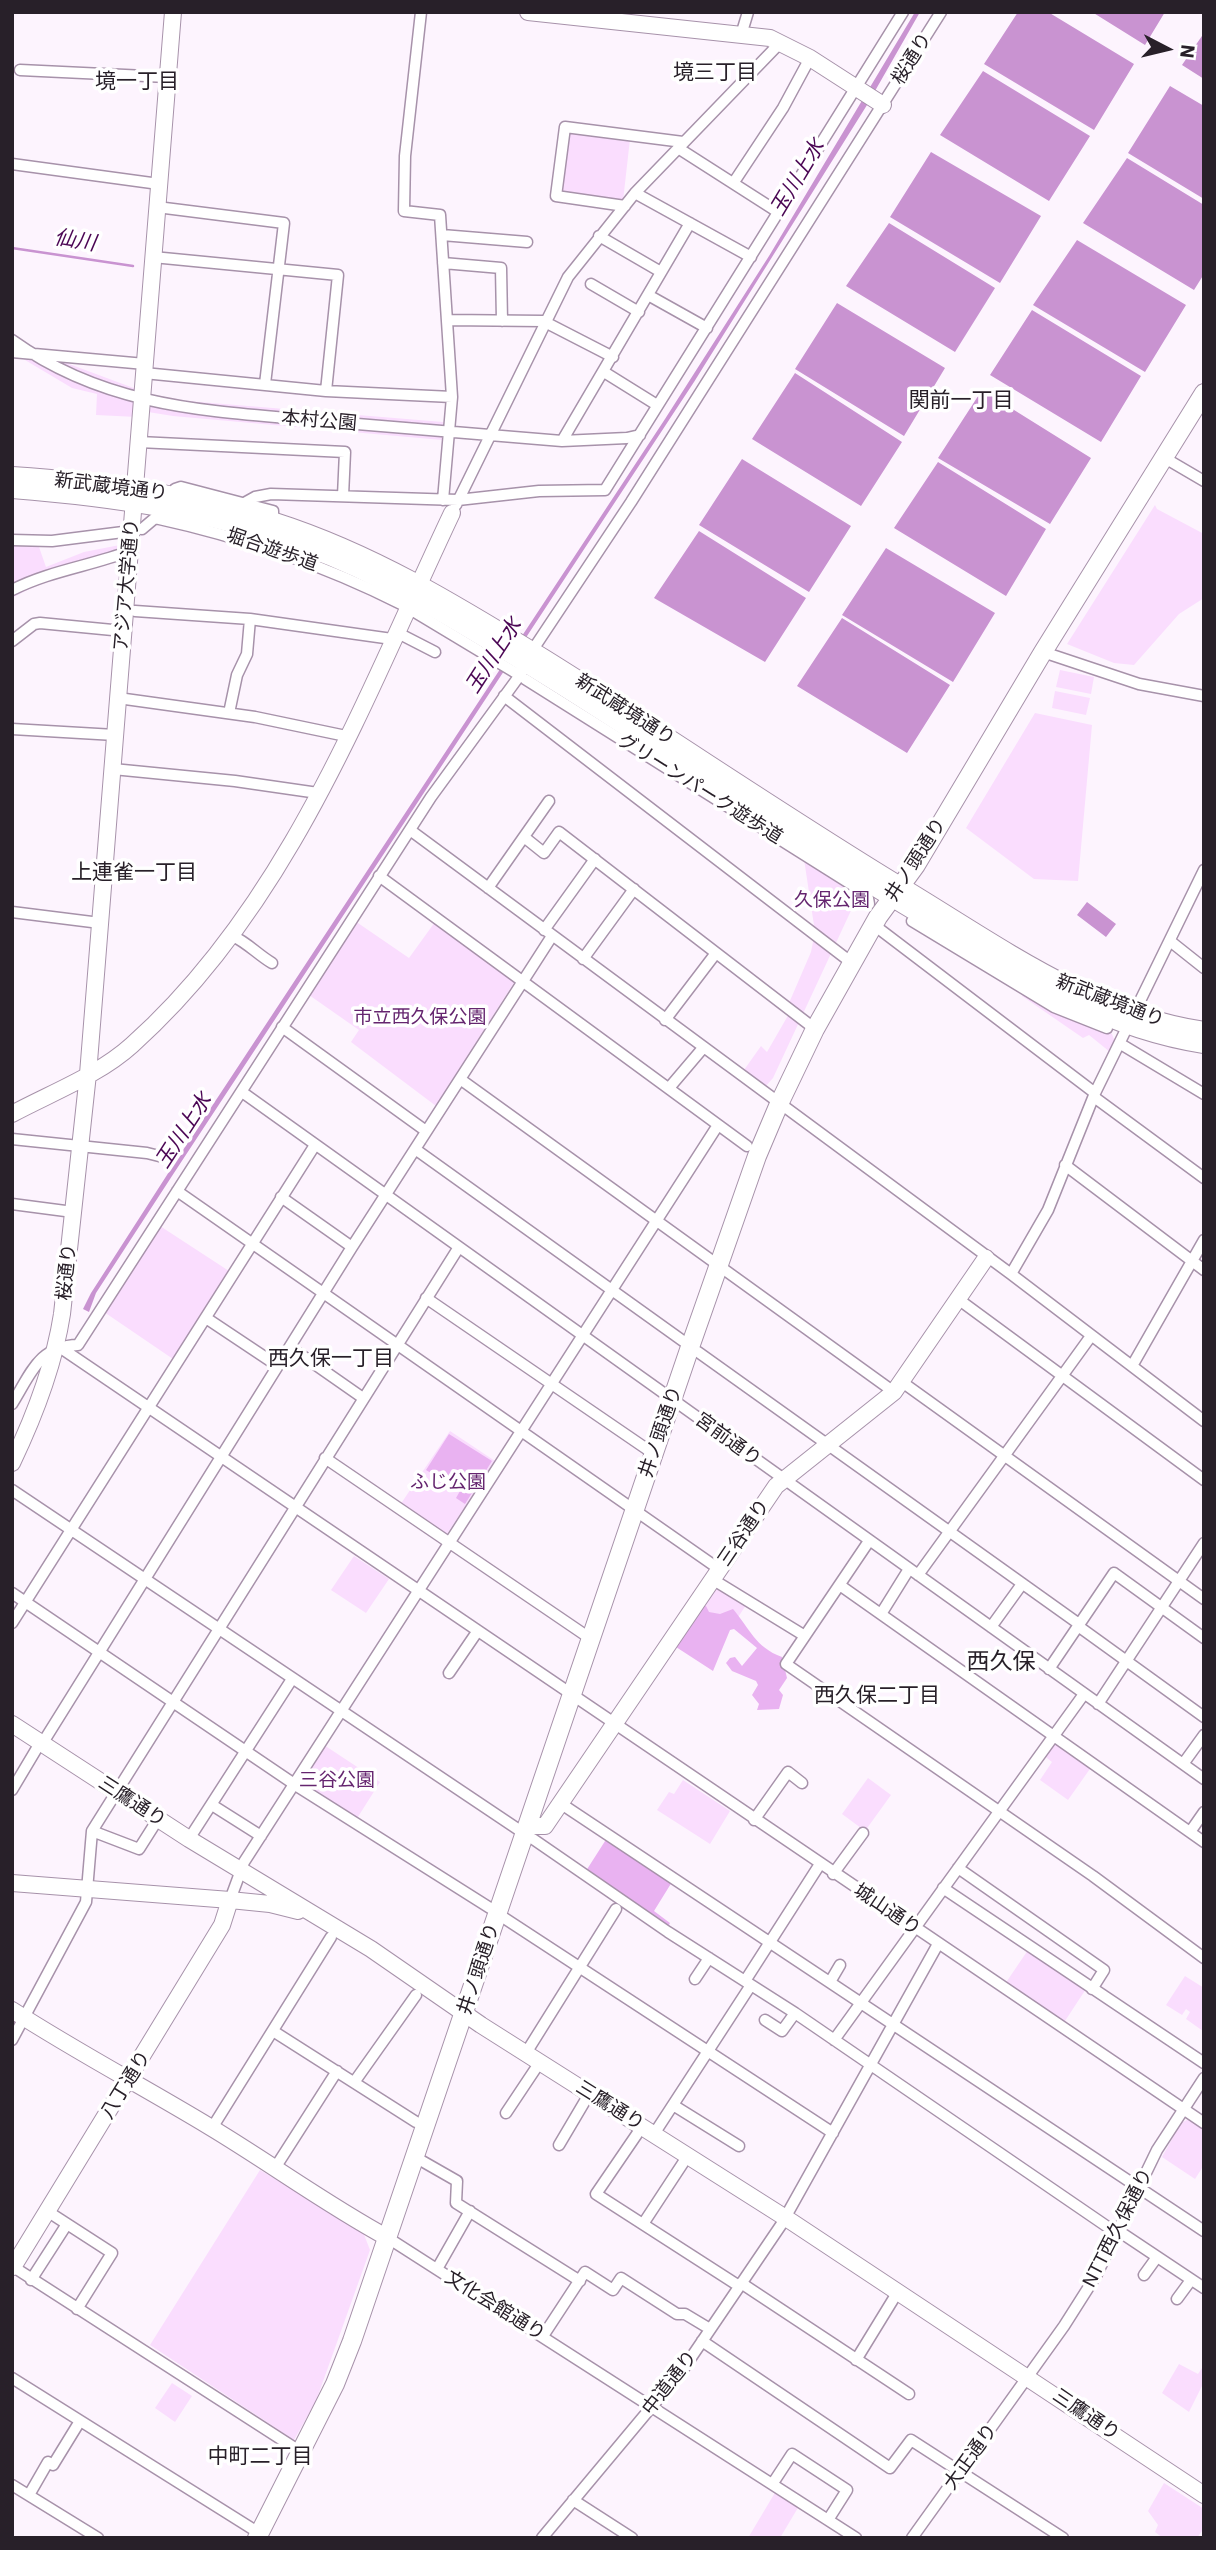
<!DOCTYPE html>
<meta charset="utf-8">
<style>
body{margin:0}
#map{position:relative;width:1216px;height:2550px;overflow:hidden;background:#fdf4fe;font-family:"IBM Plex Sans",sans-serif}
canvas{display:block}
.frame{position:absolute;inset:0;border:14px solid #282029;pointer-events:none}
.north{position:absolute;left:1132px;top:14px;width:70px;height:70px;-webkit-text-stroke:5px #fff;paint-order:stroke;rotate:97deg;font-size:19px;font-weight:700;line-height:28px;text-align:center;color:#282029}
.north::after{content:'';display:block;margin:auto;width:24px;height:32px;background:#282029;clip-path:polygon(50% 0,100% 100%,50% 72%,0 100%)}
</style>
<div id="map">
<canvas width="1216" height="2550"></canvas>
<div class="frame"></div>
<div class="north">N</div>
</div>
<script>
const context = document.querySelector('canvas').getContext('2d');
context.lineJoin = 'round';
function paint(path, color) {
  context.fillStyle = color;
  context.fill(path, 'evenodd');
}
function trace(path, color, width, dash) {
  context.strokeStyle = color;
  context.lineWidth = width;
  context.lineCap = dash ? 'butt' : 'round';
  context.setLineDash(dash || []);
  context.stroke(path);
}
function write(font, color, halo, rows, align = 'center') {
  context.font = font + ' "IBM Plex Sans","Noto Sans JP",sans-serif';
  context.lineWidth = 7;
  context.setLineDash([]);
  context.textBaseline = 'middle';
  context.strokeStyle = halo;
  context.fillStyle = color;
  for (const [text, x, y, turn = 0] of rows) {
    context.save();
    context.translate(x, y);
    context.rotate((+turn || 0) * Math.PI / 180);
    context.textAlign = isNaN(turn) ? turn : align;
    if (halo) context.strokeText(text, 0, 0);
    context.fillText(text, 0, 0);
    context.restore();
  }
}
paint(new Path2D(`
 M571,132L630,139L623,201L560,192L568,134Z
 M20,357L61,361L139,390L137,417L96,415L97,394L72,388Z
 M149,395L175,400L443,422L442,440L173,416L148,412Z
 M1155,505L1157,509L1204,534V598L1179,614L1134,665L1114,663L1067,644Z
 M125,544L123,560C84,571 48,578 12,598V546L39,547L46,567L84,552Z
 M1060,670L1094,677L1091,694L1056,687Z
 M1055,691L1090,698L1086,715L1052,708Z
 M1035,713L1092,725L1078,881L1034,879L966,828Z
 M804,859L850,887L855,902L773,1078L765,1087L744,1070L761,1046L767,1052L790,1012L789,1003L811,952L815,932Z
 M355,921L409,958L435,922L515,981L436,1106L351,1042L359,1030L309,995Z
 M1025,991L1112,1034L1115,1042L1110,1052L1089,1035L1083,1038L1022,996Z
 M160,1226L229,1271L173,1359L104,1312Z
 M450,1431L495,1461L447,1534L400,1505Z
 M354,1556L389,1579L366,1613L331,1590Z
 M715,1584L746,1605L726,1636L695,1614Z
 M1053,1742H1057L1092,1766L1068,1800L1040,1780L1052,1762L1043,1755Z
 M324,1745L380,1782L356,1820L303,1786L302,1779Z
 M868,1778L891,1795L865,1831L842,1814Z
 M683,1780L730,1811L710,1844L657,1810L669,1792L674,1794Z
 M1028,1950L1086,1989L1063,2024L1005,1984Z
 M1185,1976L1204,1988L1203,2031L1186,2019L1190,2012L1186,2009L1182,2015L1166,2005Z
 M1189,2119L1204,2129V2165L1195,2179L1162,2157L1181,2123Z
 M260,2170L363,2232L370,2250L316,2401L294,2440L150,2345Z
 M1179,2364L1198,2374L1204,2365V2382L1189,2412L1162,2393Z
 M172,2383L192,2396L175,2422L155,2408Z
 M1164,2483L1204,2509V2528L1197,2538H1163L1155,2532L1158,2525L1148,2511Z
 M776,2491L799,2506L780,2538H748Z`), '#faddfe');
paint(new Path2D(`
 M449,1434L492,1461L465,1504L456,1498L460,1491L426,1470Z
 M706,1606L709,1612L720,1614L733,1609C750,1629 755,1647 782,1657L787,1678L779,1690L783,1695L779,1709L757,1710L759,1704L752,1695L758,1685L756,1681L732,1671L726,1663L730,1658L735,1657L742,1666L757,1648L734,1629L730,1630L713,1671L676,1647V1636L697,1607Z
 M607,1838L672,1882L654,1911L670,1923L667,1929L584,1874Z`), '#e9b2f1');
paint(new Path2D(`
 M915,12H920L867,105L694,382L172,1176L96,1293L89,1312L83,1309L91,1293L185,1147L665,419L769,256Z
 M1018,12H1048L1134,64L1094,130L984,64Z
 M1092,12H1165L1145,45Z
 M1204,33V79L1182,65Z
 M983,71L1090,136L1049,201L940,135Z
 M1170,86L1204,106V199L1128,153Z
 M931,152L1041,216L1000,283L890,217Z
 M1127,158L1204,205V274L1194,290L1083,223Z
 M889,223L995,288L955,352L846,286Z
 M1077,240L1186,305L1145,372L1033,305Z
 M837,303L945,368L904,436L795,369Z
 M1032,310L1141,376L1101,442L990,375Z
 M795,373L902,442L861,506L752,439Z
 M982,390L1091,458L1050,524L938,458Z
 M742,459L851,526L809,592L699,525Z
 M938,462L1046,529L1006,596L894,528Z
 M699,531L806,598L765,662L654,598Z
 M886,548L995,613L953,682L842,615Z
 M842,618L950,685L907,753L797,686Z
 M1087,902L1116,924L1106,937L1077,915Z`), '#c993d1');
trace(new Path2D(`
 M12,248L133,266`), '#c993d1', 2.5);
const street = new Path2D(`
 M421,12L405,156L404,211L440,215L452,397L443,500
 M741,35L748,12
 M20,70L167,77
 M678,148L778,212
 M12,164L159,184
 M734,182L783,108L810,58
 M635,193L751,257
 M625,206L556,196L565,127L683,142
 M157,207L284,223L265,384
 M442,235L527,242
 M599,236L661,272
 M153,257L338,275L326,391
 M443,263L501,268L502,321
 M591,284L639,312
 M648,295L707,328
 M447,320L543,321L613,357
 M12,340C111,411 217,411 333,422C410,428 486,435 562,441L627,438L640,435
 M12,352L145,364
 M604,372L657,405
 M144,373L326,391L452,397
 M562,441L690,223
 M139,442L345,452L343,496
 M1163,457L1204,481
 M173,495L175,489L181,487L273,511V521
 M246,502L255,497L271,494L458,500L539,491L605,490L903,12
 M456,505L568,277L635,193L780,43
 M142,529L155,518C242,537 322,564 401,604
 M12,540L52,541L131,531
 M12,590C49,571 90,566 130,551
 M135,611L250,619L392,639
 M413,611L516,673
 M396,632L435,652
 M12,641L34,624L40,623L123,631
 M1043,652L1139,684L1204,696
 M525,679L854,886L868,898L869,904
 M504,696L852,963
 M118,698L255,717L346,736
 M229,713L237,675L247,654L250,619
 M12,729L115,735
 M113,769L235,781L318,793
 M410,830L1011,1274L1204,1421
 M524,837L544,853L559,832L815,1029
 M379,876L747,1146
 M488,888L549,801
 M12,912L100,923
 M912,921L1054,1007L1107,1028
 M874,925L1095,1093
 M544,930L595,859
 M231,935C248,943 257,954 272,963
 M1170,941L1204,968
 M583,959L634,889
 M665,1020L716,953
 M282,1027L426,1131
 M1124,1046L1204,1094
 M460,1079L894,1392
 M669,1088L703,1048
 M242,1092L1204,1779
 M1094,1097L1204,1178
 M12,1139L147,1153L167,1158
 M415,1149L683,1341
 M1065,1165L1204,1270
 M177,1191L719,1569
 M281,1197L352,1247
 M12,1204L73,1212
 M1011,1274L1048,1210L1095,1093L1204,870
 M426,1298L654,1454
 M958,1299L1204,1480
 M206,1318L278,1366
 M58,1346L1204,2123
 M290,1347L363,1398
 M698,1352L1079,1624
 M1132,1366L1204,1240
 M902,1382L1204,1599
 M12,1404C31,1374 38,1346 78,1345L431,797L520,675L532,651L631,502L941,12
 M325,1458L591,1639
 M12,1490L525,1834
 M869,1541L786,1664L1093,1876L1204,1958
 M918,1575L1091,1336
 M712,1579L805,1636
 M841,1586L1204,1842
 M12,1593L300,1788L490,1908
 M881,1614L909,1569
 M12,1623L315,1145
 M1078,1626L1204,1717
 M991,1627L1022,1584
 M1049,1669L1114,1573L1204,1638
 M449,1673L477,1632
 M1098,1704L1204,1543
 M42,1744L352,1247L552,936
 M1183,1764L1204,1735
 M12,1790L40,1743
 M560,1803L1204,2231
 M212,1805L261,1836
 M754,1820L788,1772L802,1783
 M92,1831L139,1849L158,1819
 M1190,1832L1204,1812
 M189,1839L292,1679
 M533,1839L668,1932L795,2013L1115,2232
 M958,1868L1104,1970L1092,1989
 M833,1874L863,1833
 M943,1888L1204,2063
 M230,1900L244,1862L718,1125
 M498,1914L833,2133
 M695,1979L709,1958
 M745,1981L820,1864
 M830,1982L840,1965
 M765,2020L782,2031L795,2013
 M273,2031L416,2122
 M12,2040L86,1902L92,1831L459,1247
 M834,2040L1084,1694
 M526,2053L616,1909
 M355,2081L416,1995
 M673,2105L739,2146
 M506,2113L540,2062
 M212,2128L331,1937
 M637,2134L596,2194L739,2286
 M654,2134L751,1985
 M559,2145L585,2101
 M415,2157L457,2181L456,2203L580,2281
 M275,2168L337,2071
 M47,2211L112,2253L77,2309
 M643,2224L683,2163
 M1117,2230L1204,2288
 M388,2238L856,2538
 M12,2266L301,2452
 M437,2269L470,2211
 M1144,2275L1157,2257
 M31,2280L67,2224
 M741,2283L909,2394
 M1177,2299L1191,2280
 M543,2336L585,2272L613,2290L621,2278L677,2314H685L710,2329
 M702,2341L890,2468L911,2440L1063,2538
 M856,2360L894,2298
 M12,2378L259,2533
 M773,2483L792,2454L847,2490L828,2520
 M12,2485L98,2538
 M29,2495L48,2462L53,2465L80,2421
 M573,2500L632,2538
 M542,2538L684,2368L781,2225L938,1944
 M912,2538L1064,2326L1097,2274L1157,2150L1204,2078`);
const secondary = new Path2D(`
 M528,12L770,38L810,58L883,105
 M12,1114C51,1093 99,1075 132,1045C289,905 364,699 452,513
 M12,1463C35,1415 54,1366 62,1314L88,1074L173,12
 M12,1724L189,1839L371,1949L481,2025L792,2222L1204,2495
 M528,1826H545L776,1486L894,1392L986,1258
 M12,1883L230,1900L270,1904L298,1911
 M12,2010C77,2052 144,2087 210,2127C270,2163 327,2205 388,2238
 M13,2267L222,1925L230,1900`);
const primary = new Path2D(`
 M12,476C102,482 189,494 275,522C372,553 457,605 543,658C662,732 778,812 898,885C995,943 1089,1014 1204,1031
 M12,489C114,497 211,511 307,547C383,575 450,617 519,659C649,738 773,826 903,904C999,961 1091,1027 1204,1044
 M257,2538L335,2384L352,2341L690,1347L757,1156L779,1104L815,1029L878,917L916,865L1043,652L1204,393`);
trace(street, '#a792aa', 13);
trace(secondary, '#a792aa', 18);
trace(primary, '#a792aa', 20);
trace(street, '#fff', 10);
trace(secondary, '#fff', 16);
trace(primary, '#fff', 18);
write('19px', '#282029', '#fff', [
 ["桜通り",912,59,-58],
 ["本村公園",319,421,5],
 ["新武蔵境通り",111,487,7],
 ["堀合遊歩道",272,550,19],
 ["アジア大学通り",127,585,-85],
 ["新武蔵境通り",625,710,33],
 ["グリーンパーク遊歩道",700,789,32],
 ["井ノ頭通り",916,860,-57],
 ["新武蔵境通り",1110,1001,21],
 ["桜通り",67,1272,-84],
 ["井ノ頭通り",661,1432,-71],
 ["宮前通り",728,1440,36],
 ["三谷通り",744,1533,-56],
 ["三鷹通り",132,1802,33],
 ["城山通り",887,1910,34],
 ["井ノ頭通り",479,1969,-72],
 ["八丁通り",126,2085,-58],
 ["三鷹通り",610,2106,32],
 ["NTT西久保通り",1118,2228,-63],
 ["文化会館通り",495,2306,32],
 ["中道通り",670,2383,-52],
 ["三鷹通り",1086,2415,34],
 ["大正通り",971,2457,-54]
]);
write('19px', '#65256f', '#fff', [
 ["久保公園",832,901],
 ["市立西久保公園",420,1018],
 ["ふじ公園",448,1483],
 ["三谷公園",337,1781]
]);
write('21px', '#282029', '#fff', [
 ["境三丁目",715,73],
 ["境一丁目",137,82],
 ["関前一丁目",961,401],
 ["上連雀一丁目",134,873],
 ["西久保一丁目",331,1359],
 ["西久保二丁目",877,1696],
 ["中町二丁目",260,2457]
]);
write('italic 21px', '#4b0654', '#fff', [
 ["玉川上水",798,178,-59],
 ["仙川",75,241,9],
 ["玉川上水",494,656,-57],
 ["玉川上水",184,1131,-57]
]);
write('23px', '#282029', '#fff', [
 ["西久保",1001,1662]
]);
</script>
